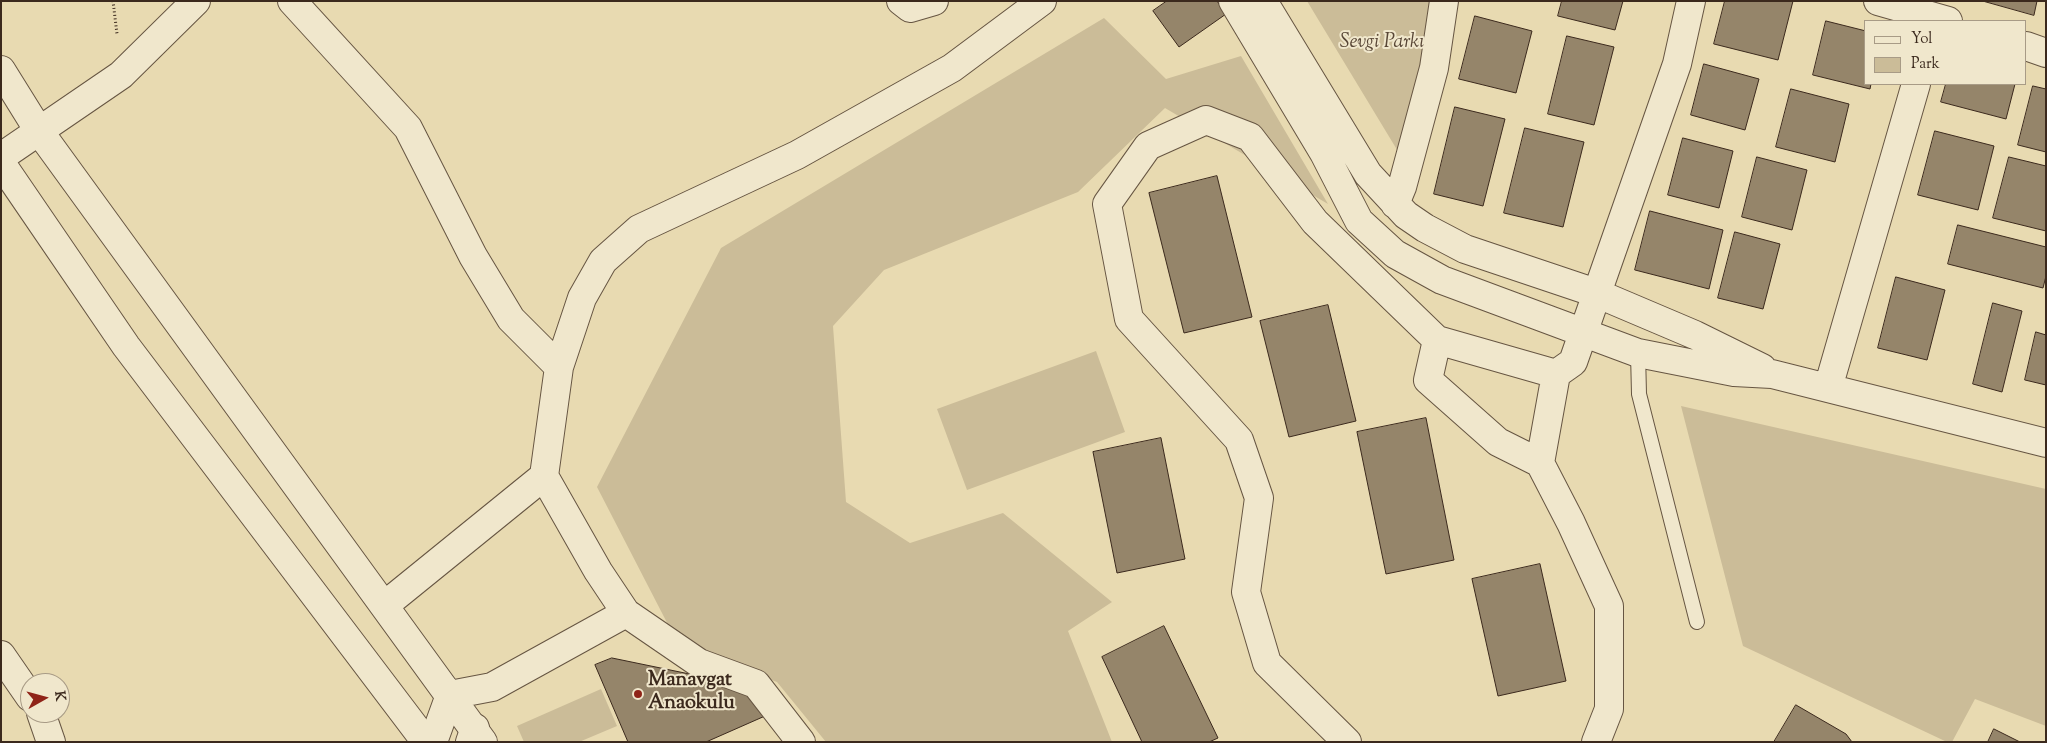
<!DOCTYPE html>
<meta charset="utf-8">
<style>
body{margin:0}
#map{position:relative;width:2047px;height:743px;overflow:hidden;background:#e8dab1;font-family:"Sorts Mill Goudy",serif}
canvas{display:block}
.frame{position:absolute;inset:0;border:2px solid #3b291d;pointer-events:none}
.legend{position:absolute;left:1864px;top:20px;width:162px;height:65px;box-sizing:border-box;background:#f0e7cc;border:1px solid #a89b86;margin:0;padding:6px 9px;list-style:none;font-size:15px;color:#3b291d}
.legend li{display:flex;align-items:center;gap:10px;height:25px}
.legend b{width:25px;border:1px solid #a89b86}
.north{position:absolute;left:20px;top:673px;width:50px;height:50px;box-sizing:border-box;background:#f0e7cc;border:1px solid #a89b86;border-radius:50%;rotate:83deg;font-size:14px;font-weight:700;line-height:20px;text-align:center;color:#3b291d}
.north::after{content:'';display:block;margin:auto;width:18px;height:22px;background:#8f2418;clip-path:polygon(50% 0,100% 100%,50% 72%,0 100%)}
</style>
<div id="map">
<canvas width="2047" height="743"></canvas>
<div class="frame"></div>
<ul class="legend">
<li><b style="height:6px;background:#f0e7cc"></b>Yol</li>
<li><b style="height:14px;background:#cbbc98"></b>Park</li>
</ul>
<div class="north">K</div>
</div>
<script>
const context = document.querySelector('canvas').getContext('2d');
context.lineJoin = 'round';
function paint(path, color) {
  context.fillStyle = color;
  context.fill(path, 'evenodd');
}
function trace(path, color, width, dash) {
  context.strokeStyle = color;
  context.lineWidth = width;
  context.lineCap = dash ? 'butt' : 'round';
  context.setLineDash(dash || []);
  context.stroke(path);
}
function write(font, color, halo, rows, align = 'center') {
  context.font = font + ' "Sorts Mill Goudy",serif';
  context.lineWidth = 4;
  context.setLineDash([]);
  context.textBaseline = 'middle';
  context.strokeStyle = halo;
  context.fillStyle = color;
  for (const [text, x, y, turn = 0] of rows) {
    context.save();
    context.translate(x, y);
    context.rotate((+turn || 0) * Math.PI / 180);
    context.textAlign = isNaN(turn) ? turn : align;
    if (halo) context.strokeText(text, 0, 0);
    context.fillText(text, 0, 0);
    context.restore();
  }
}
paint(new Path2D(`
 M1307,1H1434L1402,158Z
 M1104,18L1166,79L1241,56L1328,204L1165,108L1078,192L884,270L833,326L846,502L910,543L1003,513L1112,602L1068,631L1112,742H826L777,682L678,644L597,487L721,248Z
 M1096,351L1125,432L967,490L937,409Z
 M1681,406L2046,489V726L1975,699L1952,742H1947L1743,646Z
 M601,689L617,726L579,742H524L517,726Z`), '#cbbc98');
const building = new Path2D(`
 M1167,1H1217L1226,14L1179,47L1153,11Z
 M1562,1H1623L1615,30L1558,16Z
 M1725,1H1793L1778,60L1714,44Z
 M1983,1H2037L2034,15Z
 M1475,16L1532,31L1516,93L1459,79Z
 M1826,21L1866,31V84H1871L1870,89L1813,75Z
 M1567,36L1614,47L1594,125L1548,114Z
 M1704,64L1759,79L1745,130L1691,115Z
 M1946,84H2015L2006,119L1941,102Z
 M2033,86L2046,89V152L2018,145Z
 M1791,89L1849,104L1835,162L1776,147Z
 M1455,107L1505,119L1483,206L1434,194Z
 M1525,128L1584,142L1563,227L1504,213Z
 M1935,131L1994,146L1978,210L1918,195Z
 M1683,138L1733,151L1719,208L1668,195Z
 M1757,157L1807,170L1792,230L1742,217Z
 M2009,157L2046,166V231L1993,218Z
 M1217,176L1252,317L1184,333L1149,193Z
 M1650,211L1723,230L1709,289L1635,270Z
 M1958,225L2046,247V276L2043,288L1948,264Z
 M1735,232L1780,244L1763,309L1718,298Z
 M1896,277L1945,290L1927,360L1878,348Z
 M1993,303L2022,311L2002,392L1973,384Z
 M1328,305L1356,421L1289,437L1260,321Z
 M2036,332L2046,335V385L2025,380Z
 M1426,418L1454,560L1386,574L1357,432Z
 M1161,438L1185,559L1117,573L1093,452Z
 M1540,564L1566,681L1498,696L1472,579Z
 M1164,626L1218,738L1209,742H1142L1102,657Z
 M612,658L738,684L765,716L706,742H628L595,665Z
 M1796,705L1846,734L1852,742H1774Z
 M1994,729L2020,742H1988Z`);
paint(building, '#95856a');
trace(building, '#3b291d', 1);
const service = new Path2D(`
 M1638,353L1639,394L1697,622`);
const minor = new Path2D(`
 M292,1L408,128L473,256L511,319L559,367
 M901,1L910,8L934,1
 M1233,1L1324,153L1359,221L1395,254L1442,280L1638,353L1734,372L1772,374L2046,443
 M1263,1L1368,174L1406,215L1425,228L1465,249L1596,293L1695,335L1762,368
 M1878,1L1948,21
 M2026,46L2046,53
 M1,70L39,131L483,742
 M1,157L121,75L196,1
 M1,163L126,346L426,742
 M1395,204L1402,187L1434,68L1444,1
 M1437,340L1428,380L1498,442L1540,463
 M1828,388L1916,84
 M385,605L544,476L559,367L582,298L603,261L639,229L797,155L952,68L1042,1
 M626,613L699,663L756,684L801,742
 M1,655L30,697
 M450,695L492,687L626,613L598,571L544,476
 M41,713L51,742
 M1347,742L1267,663L1246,592L1259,498L1239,440L1129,319L1107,204L1148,146L1206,120L1250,137L1315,222L1437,340L1556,374
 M1596,742L1609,709V606L1571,523L1540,463L1556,374L1573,362L1677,64L1691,1`);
const tertiary = new Path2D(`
 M433,742L450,695
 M470,742L475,728`);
trace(service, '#665542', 16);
trace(minor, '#665542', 30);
trace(tertiary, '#665542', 30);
trace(new Path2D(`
 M113,1L117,34`), '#3b291d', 3, [1, 2.5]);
trace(service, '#f0e7cc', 14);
trace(minor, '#f0e7cc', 28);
trace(tertiary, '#f0e7cc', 28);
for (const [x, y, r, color] of [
 [638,694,5,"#8f2418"]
]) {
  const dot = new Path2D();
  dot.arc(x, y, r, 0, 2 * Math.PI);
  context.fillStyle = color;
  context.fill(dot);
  trace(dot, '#f0e7cc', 2);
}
write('italic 20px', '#584636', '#f0e7cc', [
 ["Sevgi Parkı",1382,44]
]);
write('bold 20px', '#3b291d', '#f0e7cc', [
 ["Manavgat",648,682],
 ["Anaokulu",648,705]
], 'left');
</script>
